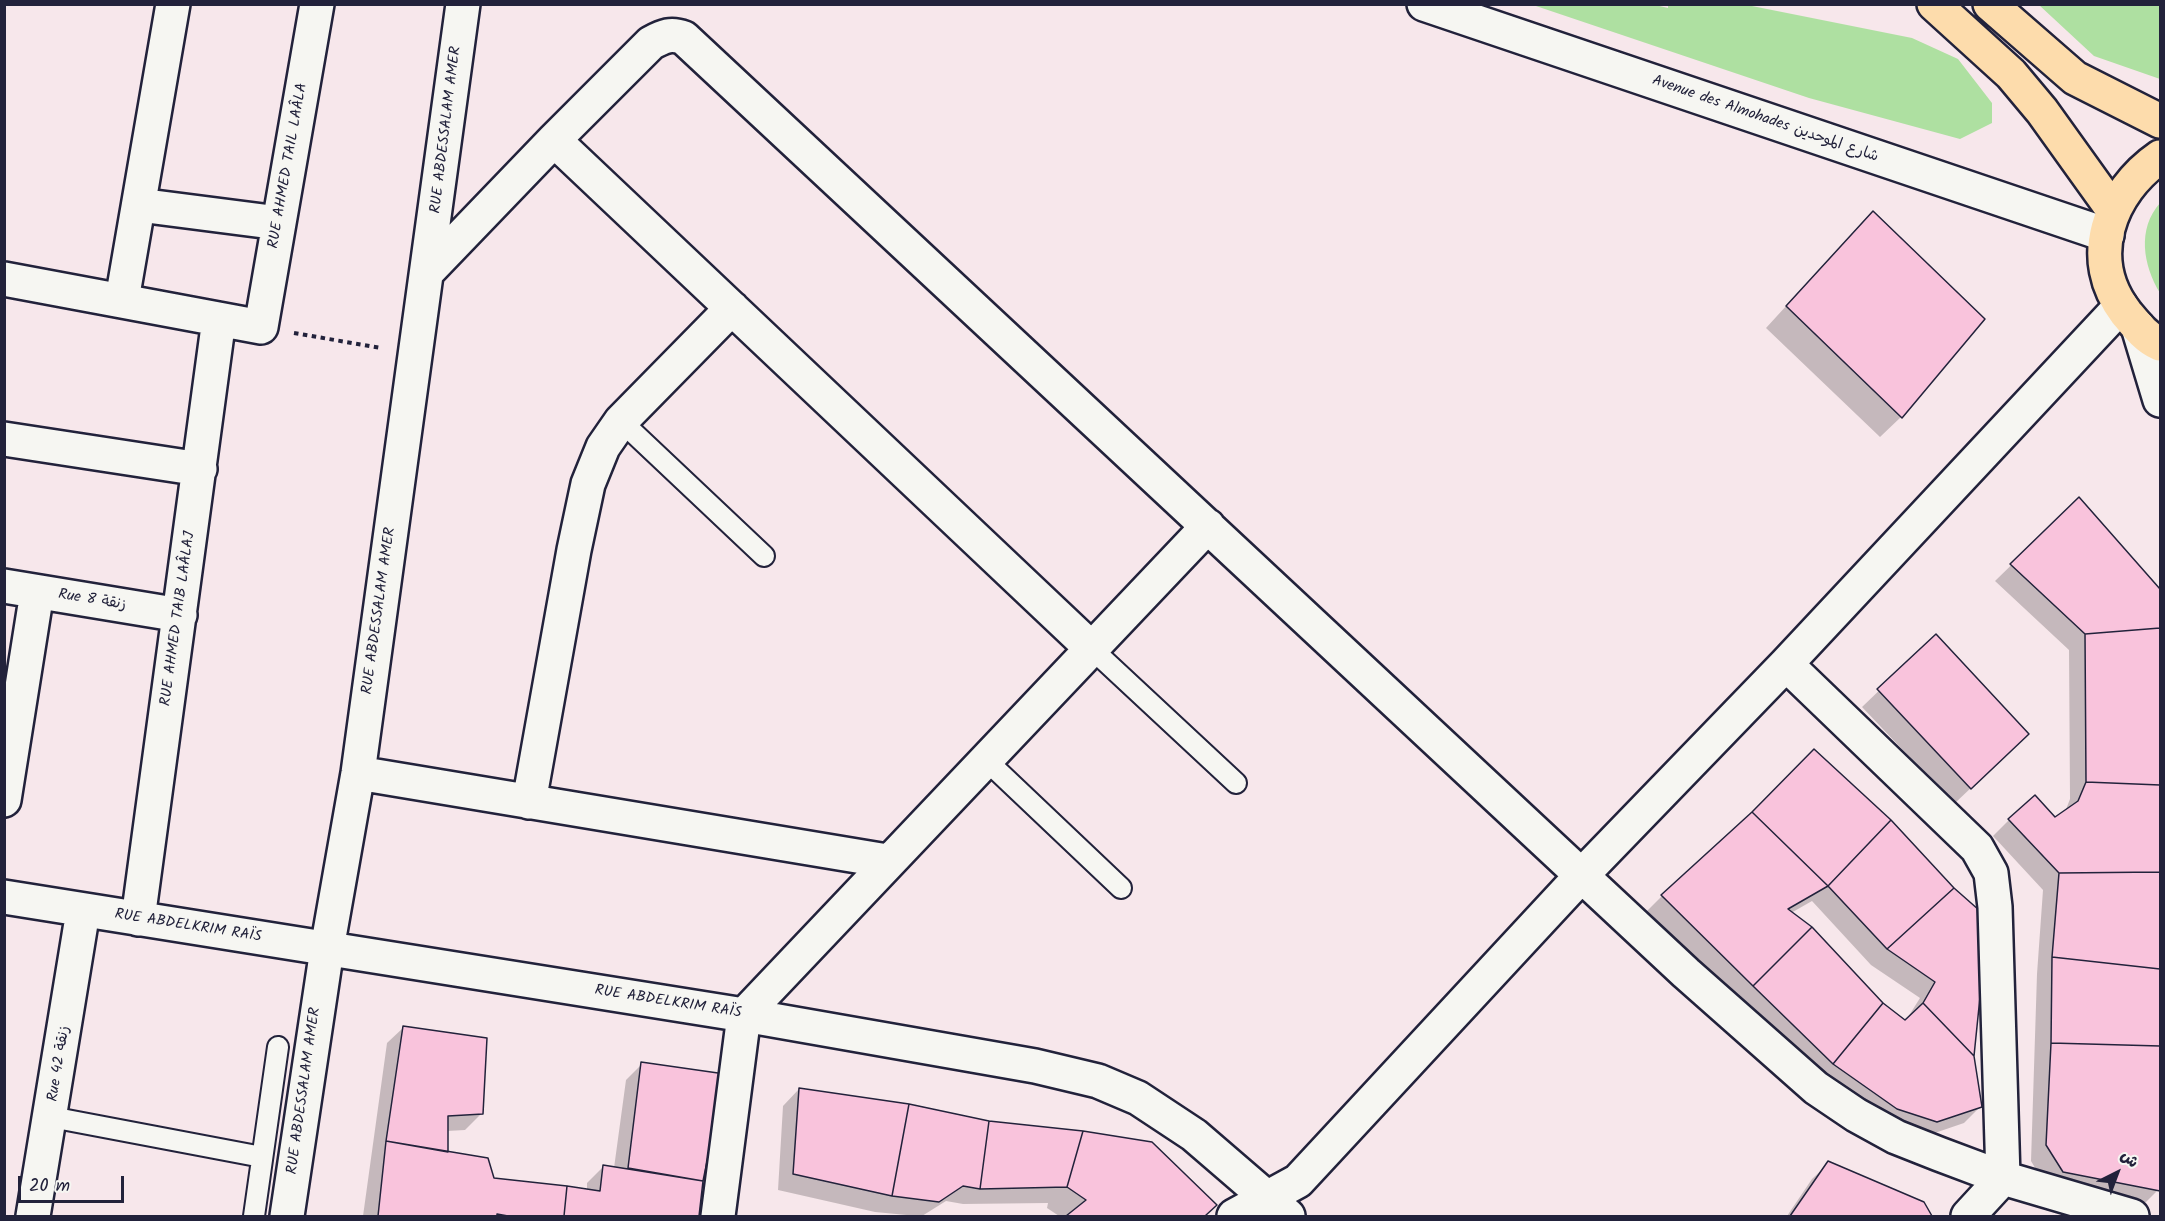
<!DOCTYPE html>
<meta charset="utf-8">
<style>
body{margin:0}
#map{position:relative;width:2165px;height:1221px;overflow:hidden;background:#f7e7eb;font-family:Kalam,"Playpen Sans Arabic",sans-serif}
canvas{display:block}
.frame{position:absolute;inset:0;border:6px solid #22223b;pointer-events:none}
.north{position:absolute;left:2087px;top:1143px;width:60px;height:60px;-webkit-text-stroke:4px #f6f6f2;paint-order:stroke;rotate:42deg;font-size:16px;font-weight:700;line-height:24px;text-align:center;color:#22223b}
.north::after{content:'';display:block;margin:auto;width:21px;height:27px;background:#22223b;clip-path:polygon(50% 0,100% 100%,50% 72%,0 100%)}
.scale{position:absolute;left:18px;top:1176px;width:106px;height:27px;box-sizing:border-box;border:3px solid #22223b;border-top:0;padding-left:8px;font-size:18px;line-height:21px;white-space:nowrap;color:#22223b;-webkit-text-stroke:4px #f6f6f2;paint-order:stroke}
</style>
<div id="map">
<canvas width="2165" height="1221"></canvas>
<div class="frame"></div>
<div class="north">ش</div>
<div class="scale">20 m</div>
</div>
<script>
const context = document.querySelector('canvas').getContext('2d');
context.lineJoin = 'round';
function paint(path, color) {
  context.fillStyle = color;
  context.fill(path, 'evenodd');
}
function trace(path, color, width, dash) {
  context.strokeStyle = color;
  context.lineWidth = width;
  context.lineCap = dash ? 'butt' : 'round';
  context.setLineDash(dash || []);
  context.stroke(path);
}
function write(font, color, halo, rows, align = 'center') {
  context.font = font + ' Kalam,"Playpen Sans Arabic",sans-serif';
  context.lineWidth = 6;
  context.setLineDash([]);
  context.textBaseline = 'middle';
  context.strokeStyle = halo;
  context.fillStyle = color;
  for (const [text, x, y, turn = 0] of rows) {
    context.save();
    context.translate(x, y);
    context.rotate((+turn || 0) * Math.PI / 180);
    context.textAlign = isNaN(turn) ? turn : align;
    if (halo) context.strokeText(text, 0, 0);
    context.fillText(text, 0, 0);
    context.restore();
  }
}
paint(new Path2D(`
 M1651,4L1668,8V4L1747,5L1912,38L1958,59L1992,103V123L1960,139L1809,98L1533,5Z
 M2039,5H2160V79L2094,56Z
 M2160,203V293C2143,265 2137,229 2160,203Z`), '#aee0a1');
paint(new Path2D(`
 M1852,234L1901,417L1880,437L1766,328Z
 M2079,499L2160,592V1155L2158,1190L2142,1206L2047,1188L2031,1161L2037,974L2043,890L1993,836L2009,820L2055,819L2065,812L2070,799L2069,650L1995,581Z
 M1935,637L2011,750L1954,804L1862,707Z
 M1890,821L1973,1056L1980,1107L1964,1123L1920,1138L1817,1080L1646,912L1662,896ZM1812,901L1871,965L1920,998L1905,1022L1882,1004L1791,913Z
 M404,1027L482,1113L465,1130L447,1131V1153L493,1180L587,1190V1183L603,1167L614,1168L626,1080L642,1064L724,1075L702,1181L697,1216H363L387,1043Z
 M799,1089L1215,1205L1203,1216H1059L1047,1208L1048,1203L963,1204L946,1201L922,1216H917L875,1212L778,1190L783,1106Z
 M1829,1163L1923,1203L1930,1216H1787L1812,1179Z`), '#0003');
const building = new Path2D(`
 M1873,211L1985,319L1902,418L1786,306Z
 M2079,497L2160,589V628L2085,634L2010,564Z
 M2160,628V785L2086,782L2085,634Z
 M1936,634L2029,734L1971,789L1877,689Z
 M1814,749L1891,820L1828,886L1752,812Z
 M2086,782L2160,785V872L2059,873L2008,819L2035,795L2055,817L2078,801Z
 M1752,812L1828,886L1788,909L1812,927L1753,986L1661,895Z
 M1891,820L1954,888L1887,949L1828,886Z
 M2160,872V969L2052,957L2059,873Z
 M1954,888L1988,918L1974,1056L1923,1003L1935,982L1887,949Z
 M1812,927L1883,1003L1833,1064L1753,986Z
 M2052,957L2160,969V1046L2051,1043Z
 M1883,1003L1905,1020L1923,1003L1974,1056L1982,1107L1937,1122L1897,1109L1833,1064Z
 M403,1026L487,1038L483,1114L448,1116V1152L386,1141Z
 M2051,1043L2160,1046V1191L2063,1172L2046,1145Z
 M641,1062L725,1074L703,1181L628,1168Z
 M799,1088L909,1104L892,1196L793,1174Z
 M909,1104L989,1121L980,1189L963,1186L939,1202L892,1196Z
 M989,1121L1083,1131L1067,1187L980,1189Z
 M1083,1131L1152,1142L1217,1205L1205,1216H1066L1086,1200L1067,1187Z
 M386,1141L488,1158L494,1178L567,1186L564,1216H508L497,1214V1216H378Z
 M1828,1161L1924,1202L1932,1216H1790Z
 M603,1165L703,1181L699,1216H564L567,1186L600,1191Z`);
paint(building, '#f9c3dc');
trace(building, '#22223b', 1.5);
const lane = new Path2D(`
 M621,421L764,556
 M1091,648L1236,783
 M985,759L1121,888
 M51,1117L262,1157
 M254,1216L278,1047`);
const street = new Path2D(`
 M1424,4L2107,235
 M554,140L1091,648
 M139,205L279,223
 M429,270L554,140L651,43C664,36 671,33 684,38L1686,973L1816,1088L1856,1115L1896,1137L1939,1154L2003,1178L2132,1216
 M4,279L261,327L317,4
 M122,300L173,4
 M4,439L200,469
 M4,586L180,615
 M1786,664L1977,848L1991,873L1995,907L2003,1178L1968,1216
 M358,773L887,861
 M4,800L37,592
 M529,802L574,550L588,484L603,447L621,421L732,308
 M4,897L744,1015L1035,1066L1098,1081L1138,1098L1194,1135L1288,1216
 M138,919L219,319
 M33,1216L83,911
 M287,1216L327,949L358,773L463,4
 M718,1216L744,1015L1208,526
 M1234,1216L1298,1181L1582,875L1786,664L2121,306`);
const secondary = new Path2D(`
 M2138,327L2160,400`);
const primary = new Path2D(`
 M1934,4L2011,74L2042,111L2113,210
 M1990,4L2075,78L2160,121
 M2160,157C2109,192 2084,259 2126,313C2136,325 2146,338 2160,344`);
trace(lane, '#22223b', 24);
trace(street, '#22223b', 38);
trace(secondary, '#22223b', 38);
trace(primary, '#22223b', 38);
trace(new Path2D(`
 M294,333L381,348`), '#22223b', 4, [4.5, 4.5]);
trace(lane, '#f6f6f2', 20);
trace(street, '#f6f6f2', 33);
trace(secondary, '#f6f6f2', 33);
trace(primary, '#fddcac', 33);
write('15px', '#22223b', '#f6f6f2', [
 ["Avenue des Almohades شارع الموحدين",1765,120,19],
 ["RUE ABDESSALAM AMER",447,130,-83],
 ["RUE AHMED TAIL LAÂLA",289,166,-80],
 ["Rue 8 زنقة",92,601,9],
 ["RUE ABDESSALAM AMER",380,611,-82],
 ["RUE AHMED TAIB LAÂLAJ",179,619,-82],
 ["RUE ABDELKRIM RAÏS",188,927,9],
 ["RUE ABDELKRIM RAÏS",668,1003,9],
 ["Rue 42 زنقة",60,1064,-81],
 ["RUE ABDESSALAM AMER",305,1091,-82]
]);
</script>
